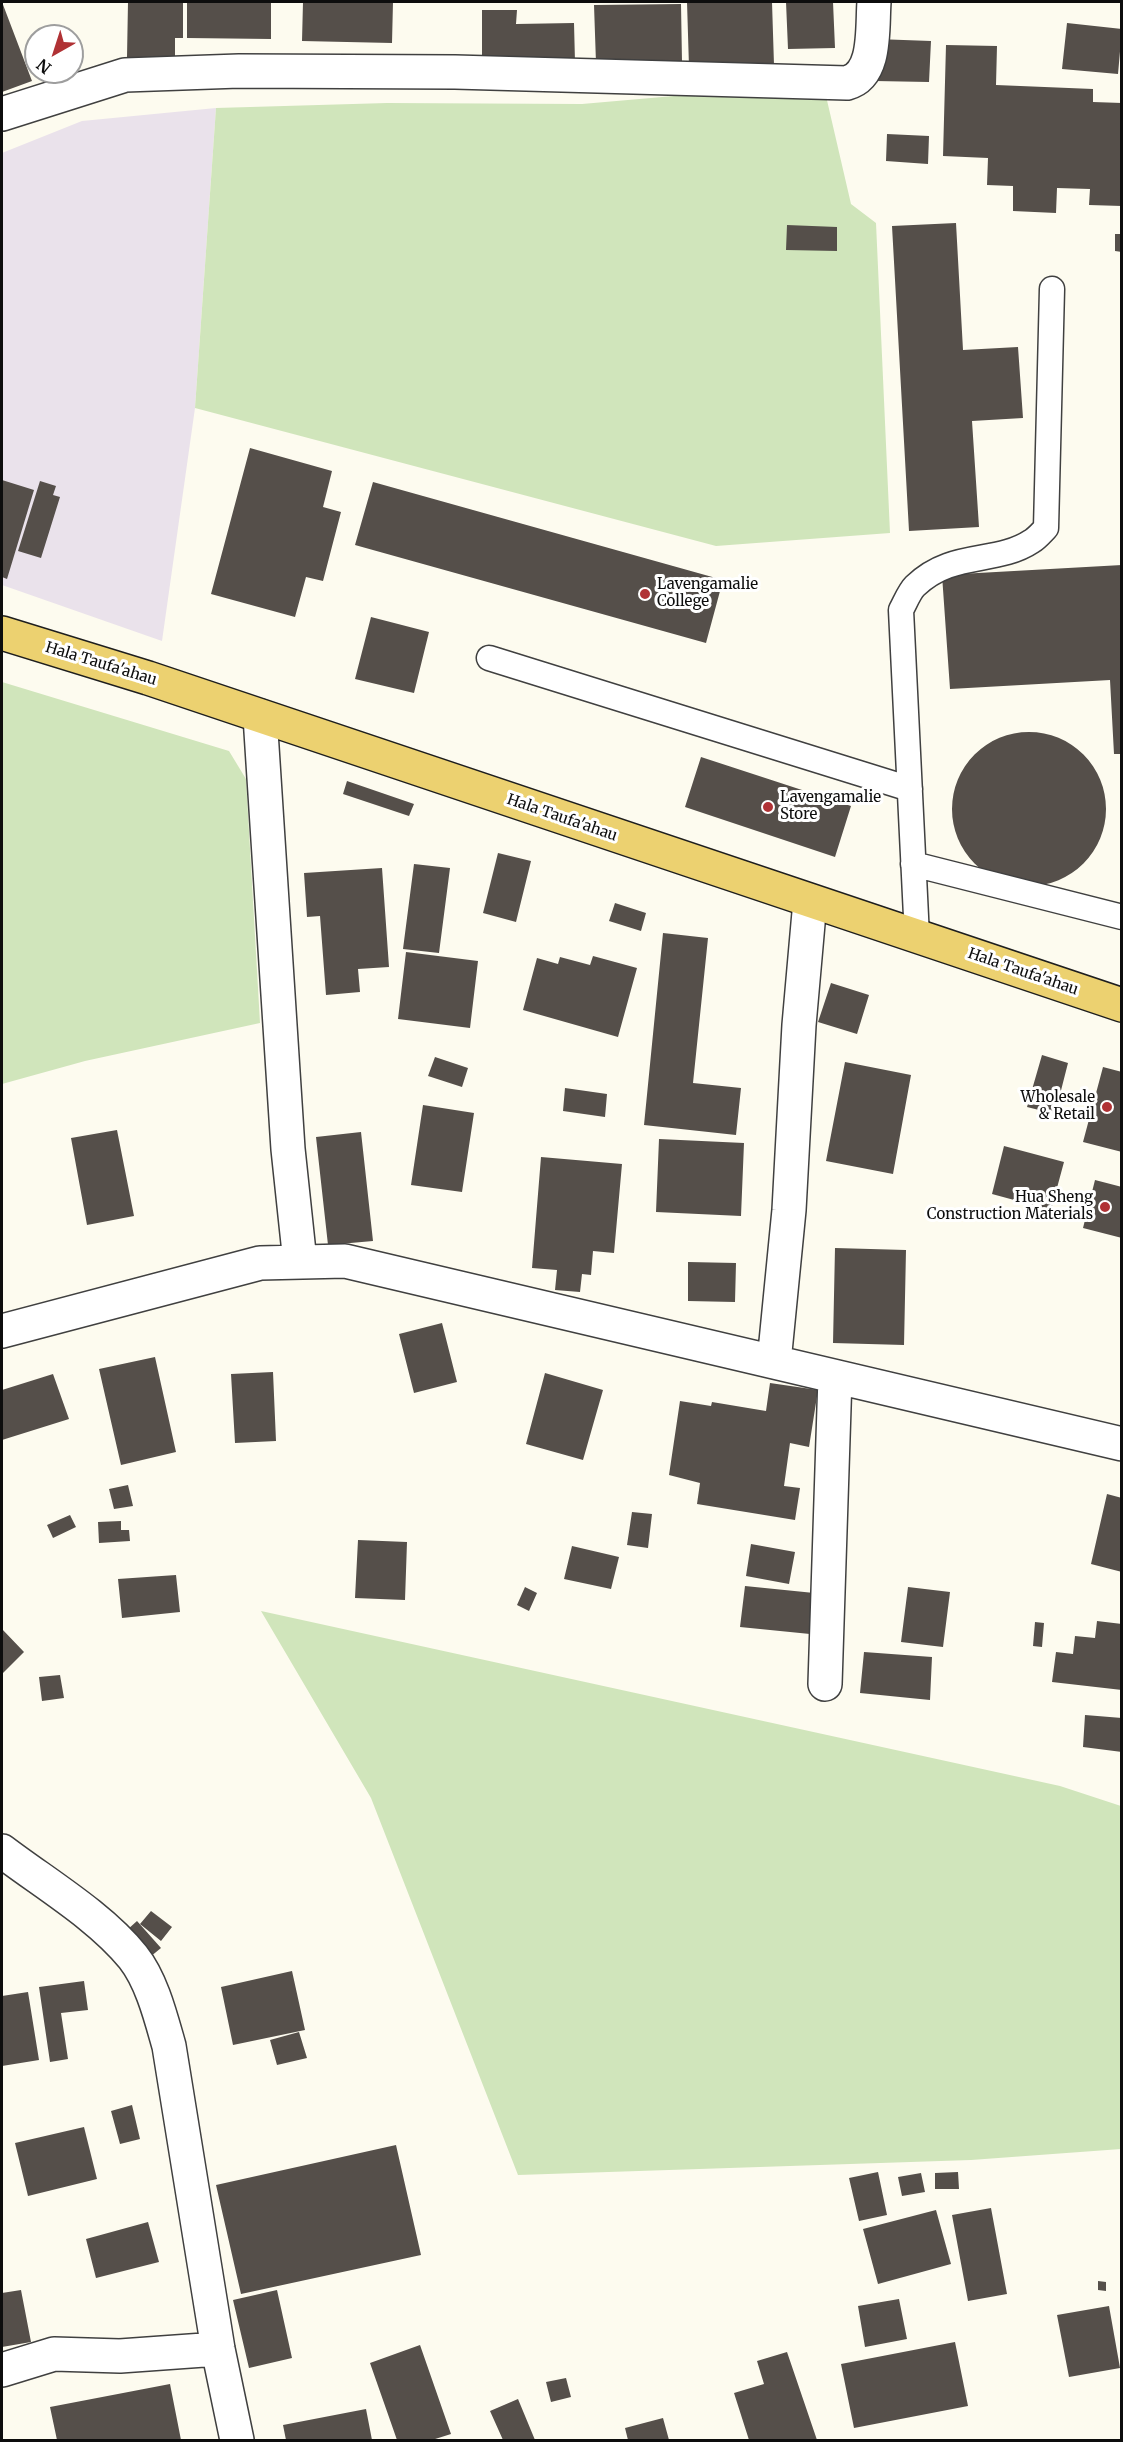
<!DOCTYPE html>
<style>
body{margin:0}
#map{position:relative;width:1123px;height:2442px;overflow:hidden;background:#fdfbef;font-family:Merriweather,serif}
canvas{display:block}
.frame{position:absolute;inset:0;border:3px solid #0d0d0d;pointer-events:none}
.north{position:absolute;left:24px;top:24px;width:60px;height:60px;box-sizing:border-box;background:#fff;border:2px solid #9e9e9e;border-radius:50%;rotate:219deg;font-size:16px;font-weight:700;line-height:24px;text-align:center;color:#0d0d0d}
.north::after{content:'';display:block;margin:auto;width:21px;height:27px;background:#b03235;clip-path:polygon(50% 0,100% 100%,50% 72%,0 100%)}
</style>
<div id="map">
<canvas width="1123" height="2442"></canvas>
<div class="frame"></div>
<div class="north">N</div>
</div>
<script>
const context = document.querySelector('canvas').getContext('2d');
context.lineJoin = 'round';
function paint(path, color) {
  context.fillStyle = color;
  context.fill(path, 'evenodd');
}
function trace(path, color, width, dash) {
  context.strokeStyle = color;
  context.lineWidth = width;
  context.lineCap = dash ? 'butt' : 'round';
  context.setLineDash(dash || []);
  context.stroke(path);
}
function write(font, color, halo, rows, align = 'center') {
  context.font = font + ' Merriweather,serif';
  context.lineWidth = 6;
  context.setLineDash([]);
  context.textBaseline = 'middle';
  context.strokeStyle = halo;
  context.fillStyle = color;
  for (const [text, x, y, turn = 0] of rows) {
    context.save();
    context.translate(x, y);
    context.rotate((+turn || 0) * Math.PI / 180);
    context.textAlign = isNaN(turn) ? turn : align;
    if (halo) context.strokeText(text, 0, 0);
    context.fillText(text, 0, 0);
    context.restore();
  }
}
paint(new Path2D(`
 M216,108L195,408L162,641L2,585V153L82,121Z`), '#eae2eb');
paint(new Path2D(`
 M823,83L851,204L876,223L890,533L716,546L195,408L216,108L387,103L582,104Z
 M2,682L229,751L246,779L260,1023L85,1061L2,1084Z
 M261,1611L1060,1786L1121,1806V2149L971,2160L518,2175L371,1798Z`), '#d0e5bb');
paint(new Path2D(`
 M2,2L32,81L2,92Z
 M128,2H183V38H175V59L127,57Z
 M187,2H271V39L187,38Z
 M303,2H393L392,43L302,41Z
 M687,2H772L774,65L689,67Z
 M786,2H833L835,48L788,49Z
 M681,4L682,62L596,63L594,5Z
 M482,10H517L516,24L574,23L575,62L482,63Z
 M1067,23L1122,29L1118,74L1062,69Z
 M876,39L931,41L929,82L875,81Z
 M946,45L997,46L996,85L1093,89V102L1122,103V206L1089,205L1090,189L1057,188L1056,213L1013,211V186L987,185L988,158L943,156Z
 M887,134L929,136L928,164L886,161Z
 M956,223L963,350L1018,347L1023,418L972,421L979,527L909,531L892,226Z
 M787,225L837,227V251L786,250Z
 M1115,234H1122V252L1115,251Z
 M250,448L332,471L323,507L341,512L323,581L306,577L295,617L211,594Z
 M2,480L34,490L7,579L2,577Z
 M40,481L56,486L53,495L60,497L41,558L18,551Z
 M373,482L723,580L706,643L355,545Z
 M1122,565V754H1114L1110,680L950,689L942,575Z
 M371,617L429,632L414,693L355,679Z
 M952 809a77 77 0 1 1 154 0a77 77 0 1 1-154 0Z
 M701,757L851,806L835,857L685,807Z
 M347,781L414,804L409,816L343,794Z
 M498,853L531,861L516,922L483,913Z
 M414,864L450,868L439,953L403,949Z
 M382,868L389,967L358,969L360,992L326,995L320,916L307,917L304,873Z
 M615,903L646,913L641,931L609,921Z
 M663,933L708,938L693,1083L741,1088L736,1135L644,1125Z
 M406,952L478,961L470,1028L398,1019Z
 M593,956L637,968L618,1037L523,1010L537,958L558,964L560,957L590,965Z
 M831,983L869,995L857,1034L818,1022Z
 M1042,1055L1068,1063L1055,1114L1027,1107Z
 M435,1057L468,1068L462,1087L428,1076Z
 M845,1062L911,1075L893,1174L826,1161Z
 M1103,1067L1122,1072V1152L1083,1142Z
 M565,1088L607,1094L605,1117L563,1111Z
 M423,1105L474,1113L462,1192L411,1185Z
 M117,1130L134,1216L87,1225L71,1138Z
 M361,1132L373,1241L328,1245L316,1137Z
 M659,1139L744,1143L741,1216L656,1212Z
 M1004,1146L1064,1162L1051,1210L992,1194Z
 M541,1157L622,1164L614,1253L593,1251L591,1275L582,1274L580,1292L555,1290L557,1270L532,1268Z
 M1095,1180L1122,1187V1238L1083,1228Z
 M835,1248L906,1250L904,1345L833,1343Z
 M688,1262L736,1263L735,1302L688,1301Z
 M442,1323L457,1382L414,1393L399,1334Z
 M155,1357L176,1452L121,1465L99,1369Z
 M273,1372L276,1441L235,1443L231,1374Z
 M545,1373L603,1390L583,1460L526,1444Z
 M53,1374L69,1419L2,1440V1390Z
 M770,1383L818,1390L809,1447L790,1443L784,1486L800,1488L795,1520L697,1504L700,1483L669,1475L680,1401L711,1406L712,1402L766,1411Z
 M128,1485L133,1506L114,1509L109,1489Z
 M1107,1494L1122,1498V1572L1091,1564Z
 M632,1512L652,1514L648,1548L627,1545Z
 M70,1515L76,1527L53,1538L47,1525Z
 M121,1521V1530H129L130,1541L99,1543L98,1522Z
 M358,1540L407,1542L405,1600L355,1598Z
 M751,1544L795,1552L789,1584L746,1576Z
 M572,1546L619,1557L611,1589L564,1579Z
 M176,1575L180,1612L122,1618L118,1579Z
 M745,1586L824,1594L820,1635L740,1627Z
 M525,1587L537,1593L529,1611L517,1605Z
 M908,1587L950,1592L943,1647L901,1642Z
 M1097,1621L1122,1624V1690L1052,1682L1056,1652L1073,1654L1075,1636L1095,1638Z
 M1035,1622L1044,1623L1042,1647L1033,1646Z
 M2,1629L24,1652L2,1674Z
 M864,1652L932,1657L930,1700L860,1693Z
 M60,1675L64,1698L42,1701L39,1677Z
 M1085,1715L1122,1718V1752L1083,1747Z
 M151,1911L172,1927L161,1941L140,1924Z
 M137,1921L161,1948L150,1957L127,1930Z
 M292,1971L305,2030L233,2045L221,1987Z
 M84,1981L88,2010L61,2013L68,2059L50,2062L39,1987Z
 M28,1992L39,2060L2,2066V1996Z
 M299,2032L307,2058L277,2065L270,2040Z
 M132,2105L140,2139L120,2144L111,2111Z
 M84,2127L97,2179L28,2196L15,2143Z
 M396,2145L421,2255L241,2294L216,2185Z
 M878,2172L887,2215L859,2221L849,2178Z
 M958,2172L959,2189H935V2173Z
 M921,2173L925,2192L902,2196L898,2177Z
 M991,2208L1007,2294L968,2301L952,2215Z
 M936,2210L951,2264L878,2284L863,2229Z
 M148,2222L159,2262L96,2278L86,2239Z
 M1098,2281L1106,2282V2291L1098,2290Z
 M21,2290L31,2342L2,2347V2293Z
 M277,2290L292,2358L249,2368L233,2300Z
 M899,2299L907,2339L865,2347L858,2306Z
 M1109,2306L1120,2368L1069,2377L1057,2315Z
 M955,2342L968,2406L854,2428L841,2364Z
 M420,2345L451,2434L432,2440H397L370,2363Z
 M787,2352L817,2440H749L734,2393L764,2384L757,2361Z
 M566,2378L571,2397L551,2402L546,2382Z
 M170,2384L181,2440H57L50,2407Z
 M518,2399L535,2440H503L490,2411Z
 M366,2409L372,2440H286L283,2425Z
 M663,2418L669,2440H628L625,2428Z`), '#554f4a');
const service = new Path2D(`
 M489,658L910,789
 M913,864L1122,917
 M917,937L901,610C905,603 909,592 915,586C952,550 996,565 1032,541C1037,538 1042,532 1046,528L1052,289`);
const minor = new Path2D(`
 M2,114L125,75L239,71L455,72L847,83C877,75 872,28 874,2
 M260,716L288,1149L300,1262
 M2,1331L260,1263L345,1261L1122,1444
 M774,1362L789,1210L799,1025L810,901
 M825,1684L835,1377
 M2,1851C44,1883 100,1916 133,1957C152,1981 161,2018 169,2046L218,2349L237,2440
 M2,2370L54,2354L120,2356L218,2349`);
const primary = new Path2D(`
 M2,633L148,678L1122,1005`);
trace(service, '#404040', 27);
trace(minor, '#404040', 36);
trace(primary, '#1e1e1e', 36);
trace(service, '#fff', 24);
trace(minor, '#fff', 33);
trace(primary, '#ecd170', 33);
for (const [x, y, r, color] of [
 [645,594,6,"#b03235"],
 [768,807,6,"#b03235"],
 [1107,1107,6,"#b03235"],
 [1105,1207,6,"#b03235"]
]) {
  const dot = new Path2D();
  dot.arc(x, y, r, 0, 2 * Math.PI);
  context.fillStyle = color;
  context.fill(dot);
  trace(dot, '#fff', 2);
}
write('15px', '#0d0d0d', '#fff', [
 ["Lavengamalie",657,585],
 ["College",657,602],
 ["Lavengamalie",780,798],
 ["Store",780,815],
 ["Wholesale",1095,1098,"right"],
 ["& Retail",1095,1115,"right"],
 ["Hua Sheng",1093,1198,"right"],
 ["Construction Materials",1093,1215,"right"]
], 'left');
write('15px', '#0d0d0d', '#fff', [
 ["Hala Taufa'ahau",101,664,17],
 ["Hala Taufa'ahau",562,818,19],
 ["Hala Taufa'ahau",1023,972,19]
]);
</script>
